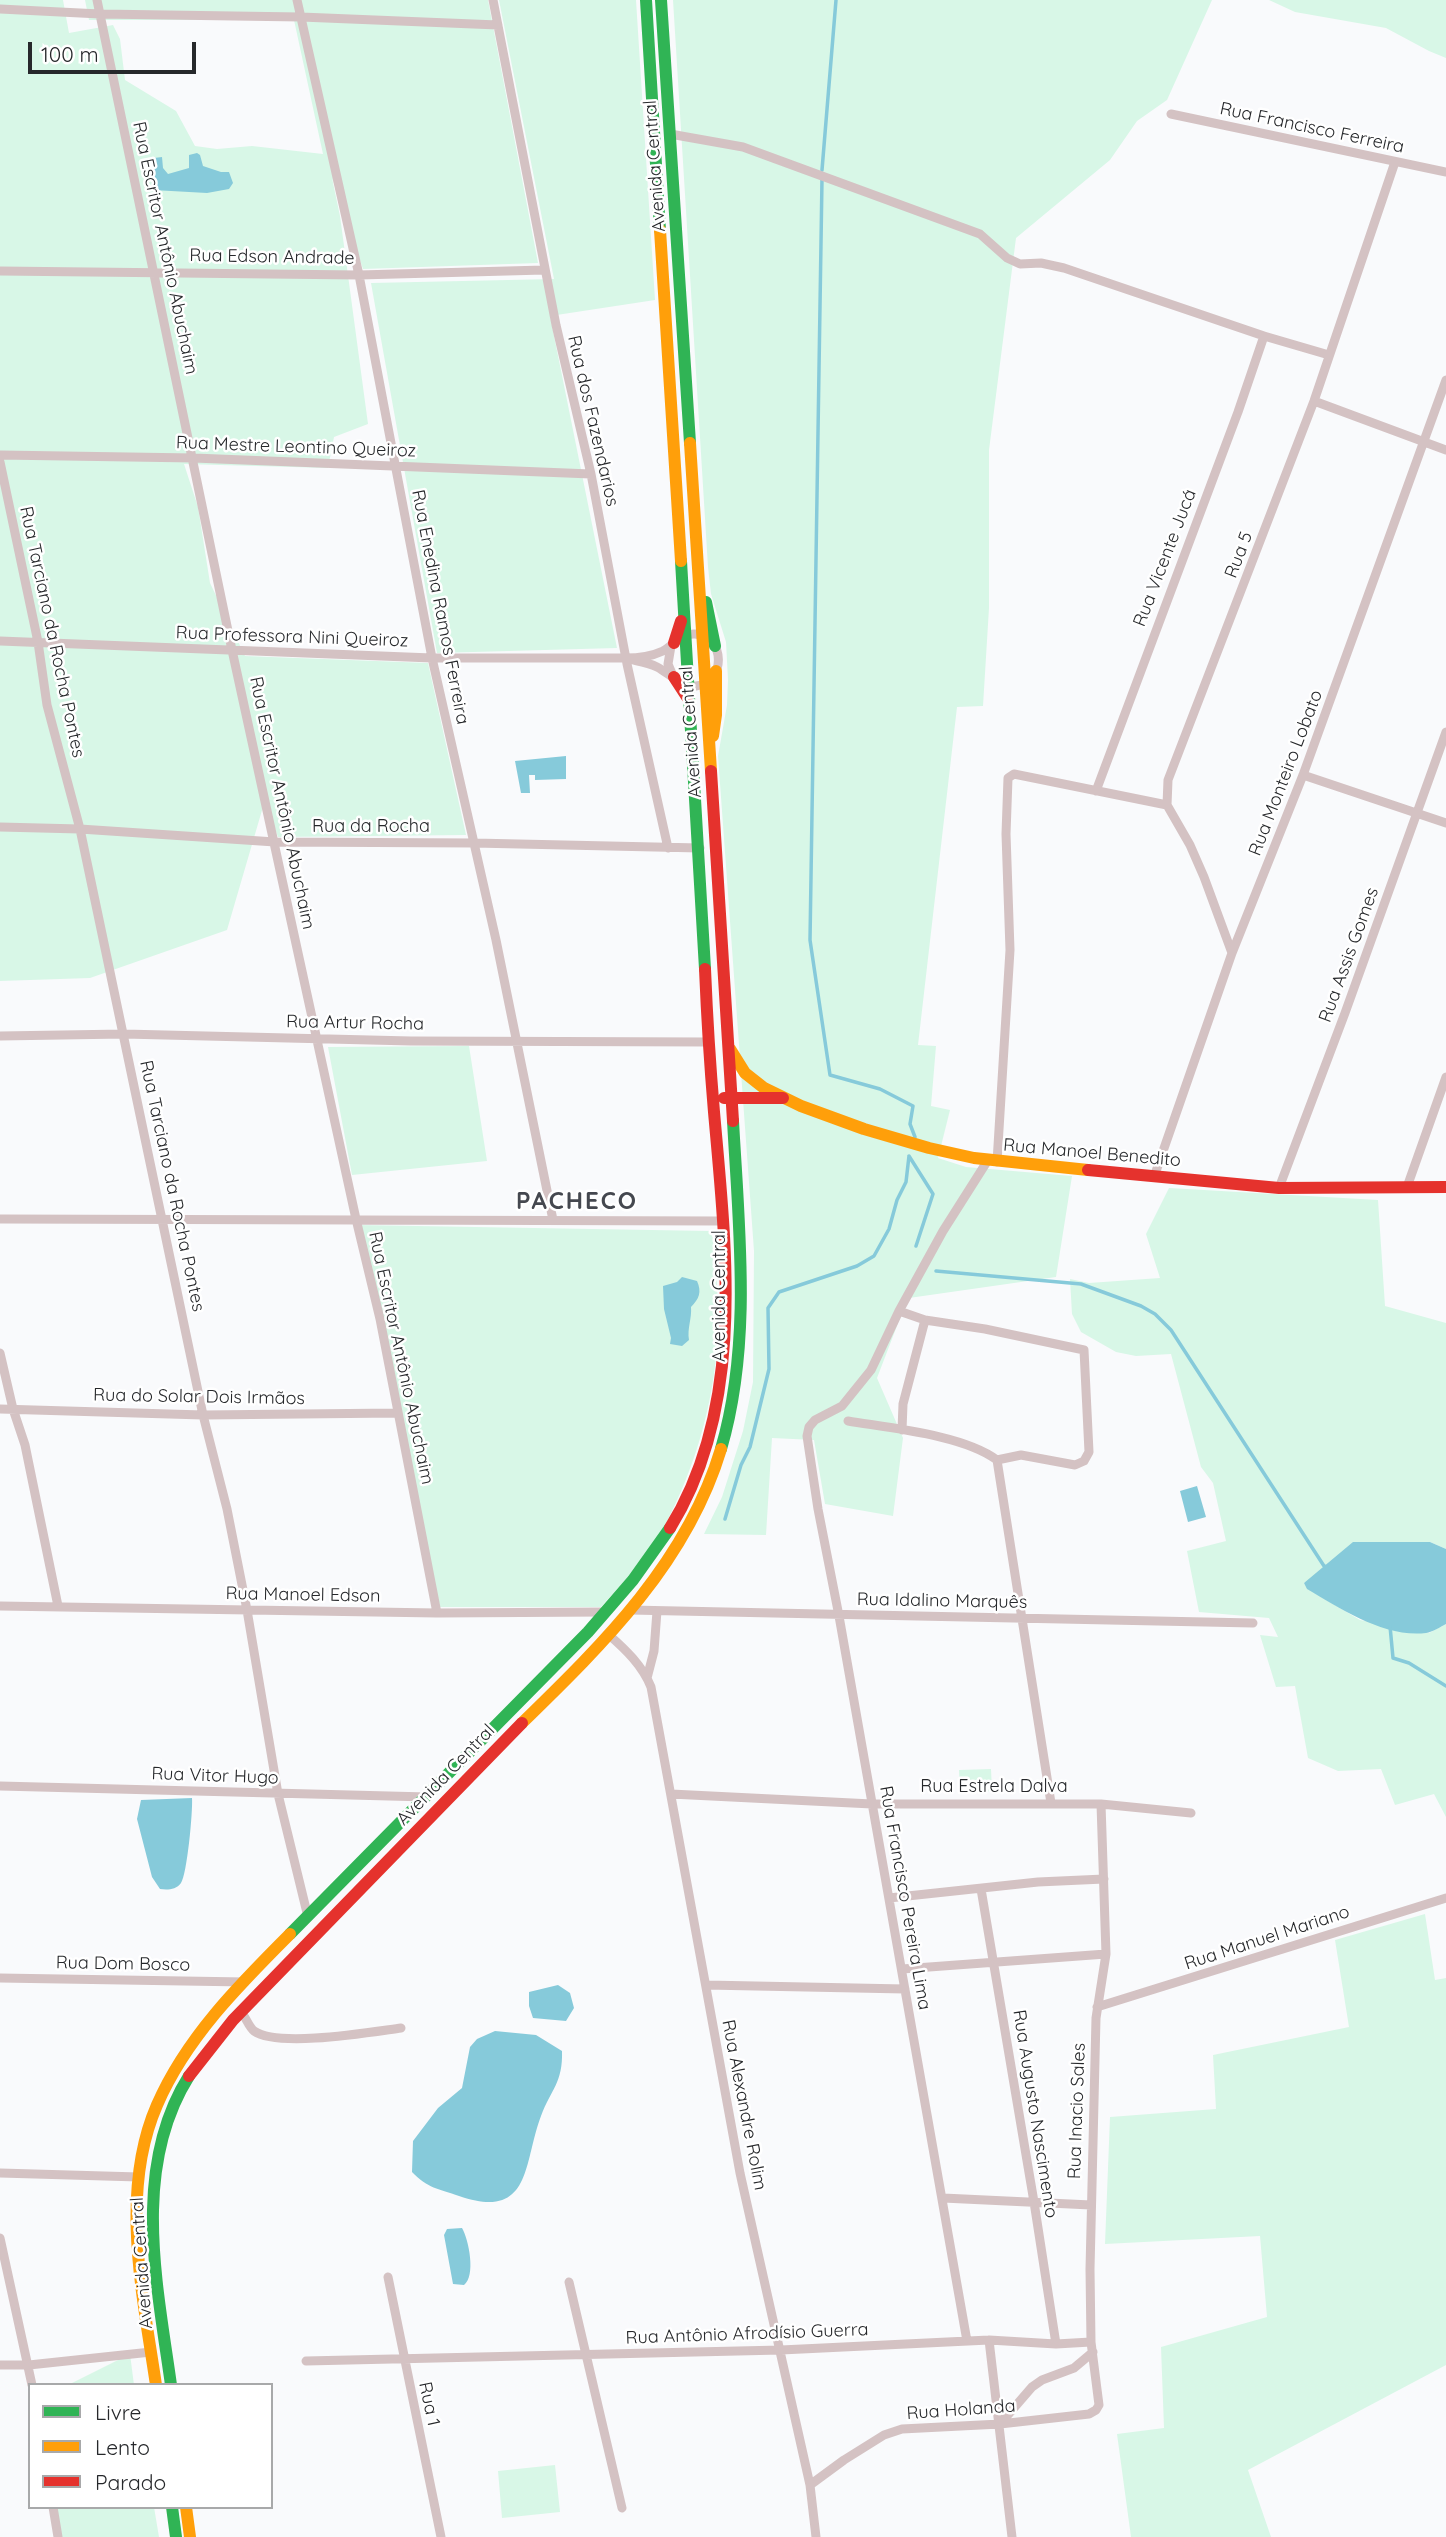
<!DOCTYPE html>
<meta charset="utf-8">
<style>
body{margin:0}
#map{position:relative;width:1446px;height:2537px;overflow:hidden;background:#f9fafc;font-family:Quicksand,sans-serif}
canvas{display:block}
.legend{position:absolute;left:28px;top:2383px;width:245px;height:126px;box-sizing:border-box;background:#fff;border:2px solid #a8a9aa;margin:0;padding:9px 12px;list-style:none;font-size:21px;color:#26282b}
.legend li{display:flex;align-items:center;gap:14px;height:35px}
.legend b{width:35px;border:2px solid #a8a9aa}
.scale{position:absolute;left:28px;top:42px;width:168px;height:32px;box-sizing:border-box;border:4px solid #26282b;border-top:0;padding-left:9px;font-size:21px;line-height:24px;white-space:nowrap;color:#26282b;-webkit-text-stroke:5px #fff;paint-order:stroke}
</style>
<div id="map">
<canvas width="1446" height="2537"></canvas>
<ul class="legend">
<li><b style="height:9px;background:#30b455"></b>Livre</li>
<li><b style="height:9px;background:#ff9f0a"></b>Lento</li>
<li><b style="height:9px;background:#e5322d"></b>Parado</li>
</ul>
<div class="scale">100 m</div>
</div>
<script>
const context = document.querySelector('canvas').getContext('2d');
context.lineJoin = 'round';
function paint(path, color) {
  context.fillStyle = color;
  context.fill(path, 'evenodd');
}
function trace(path, color, width, dash) {
  context.strokeStyle = color;
  context.lineWidth = width;
  context.lineCap = dash ? 'butt' : 'round';
  context.setLineDash(dash || []);
  context.stroke(path);
}
function write(font, color, halo, rows, align = 'center') {
  context.font = font + ' Quicksand,sans-serif';
  context.lineWidth = 5;
  context.setLineDash([]);
  context.textBaseline = 'middle';
  context.strokeStyle = halo;
  context.fillStyle = color;
  for (const [text, x, y, turn = 0] of rows) {
    context.save();
    context.translate(x, y);
    context.rotate((+turn || 0) * Math.PI / 180);
    context.textAlign = isNaN(turn) ? turn : align;
    if (halo) context.strokeText(text, 0, 0);
    context.fillText(text, 0, 0);
    context.restore();
  }
}
paint(new Path2D(`
 M0,0H63L69,33L113,25L120,39L125,80L176,111L195,146L217,149L252,146L323,154L294,20H89L85,0H488L538,263L363,269L332,178L340,216L368,424L334,437L328,468L184,464L198,507L210,583L245,656L428,663L466,835L278,837L265,800L227,930L90,978L0,981Z
 M499,0H636L655,300L550,316L617,648L437,653L371,283L554,279Z
 M673,0H1212L1167,100L1137,121L1110,160L1016,238L989,450V608L983,706L957,707L918,1045L936,1046L931,1106L950,1110L938,1158L966,1167L1072,1176L1056,1277L902,1299L900,1318L877,1378L903,1438L893,1516L825,1504L814,1440L772,1438L766,1535L704,1534L722,1497L743,1431L753,1382L754,1251L718,756L727,705L728,680L726,642L711,594L708,567Z
 M1269,0H1446V58L1429,51L1386,28L1295,12Z
 M469,1046L487,1161L352,1175L328,1047Z
 M1169,1188L1378,1200L1385,1306L1446,1323V1549L1430,1542L1304,1583L1308,1589L1360,1620L1429,1633L1446,1624V1817L1434,1794L1395,1805L1381,1769L1338,1771L1308,1758L1295,1686L1276,1687L1260,1635L1278,1637L1269,1618L1199,1612L1187,1551L1226,1541L1213,1483L1201,1467L1171,1354L1136,1356L1116,1352L1081,1332L1072,1314L1070,1279L1089,1283L1160,1278L1146,1234Z
 M358,1225L710,1231L715,1243C716,1269 718,1296 718,1323C717,1393 697,1465 664,1527C649,1556 623,1582 601,1607H440Z
 M991,1769L992,1791L960,1793L959,1770Z
 M1425,1914L1435,1980L1446,1978V2365L1248,2470L1271,2537H1131L1117,2434L1164,2428L1161,2347L1267,2317L1260,2236L1105,2244L1110,2117L1216,2109L1213,2055L1349,2027L1335,1940Z
 M130,2354L134,2385H68Z
 M555,2465L560,2512L502,2518L498,2471Z
 M58,2507H154L159,2537H56Z`), '#d8f7e7');
paint(new Path2D(`
 M197,153L200,155L203,166L221,172H229L233,183L229,189L207,193L153,190L152,163L154,158L162,157L163,168L168,174L189,168V155Z
 M566,756V779L535,780V775H529L530,793H521L515,761Z
 M682,1277L697,1281C702,1292 699,1299 691,1307C692,1319 687,1328 689,1340L682,1346L670,1344L671,1338L664,1309L663,1286L677,1282Z
 M1197,1486L1206,1517L1188,1522L1180,1491Z
 M1353,1542H1430L1446,1549V1624C1440,1627 1433,1632 1426,1633C1385,1638 1341,1609 1307,1589L1304,1583Z
 M192,1798C193,1811 187,1875 181,1883C176,1890 167,1890 160,1889L152,1877L137,1819L141,1800Z
 M558,1985L570,1993L574,2008L566,2021L533,2018L529,2006V1992Z
 M495,2031L536,2035L562,2051C563,2083 551,2089 541,2116C523,2163 532,2221 459,2196C439,2189 427,2188 412,2172L413,2141L438,2108L462,2088L470,2047L477,2039Z
 M462,2228C469,2240 476,2276 464,2285L453,2284L444,2235L447,2229Z`), '#86cada');
trace(new Path2D(`
 M822,170L836,0
 M822,179L810,940L830,1075L880,1089L913,1106L910,1124L915,1137
 M909,1156L933,1194L916,1246
 M936,1271L1081,1284L1141,1306L1155,1314L1171,1330L1324,1566L1327,1567
 M725,1519L741,1465L750,1447L769,1369L768,1308L779,1292L857,1266L874,1256L889,1229L897,1200L906,1182L909,1156
 M1390,1626L1393,1658L1409,1663L1446,1686`), '#86cada', 3.5);
trace(new Path2D(`
 M97,0L232,650L356,1219L380,1319L437,1613
 M297,0L359,275L432,658L496,940L553,1220
 M493,0L556,325L591,474L627,664L668,848
 M0,9L100,14L301,17L498,25
 M1171,114L1446,172
 M670,134L743,147L980,234L1007,258L1020,264L1041,263L1064,268L1264,336L1329,355
 M0,271L359,275L544,270
 M1314,401L1446,450
 M0,455L194,458L591,474
 M0,462L38,642L47,705L80,829L203,1415L227,1509L247,1610L278,1794L308,1917
 M0,641L432,658H625C639,658 650,657 663,651C674,645 681,633 695,634C726,636 726,683 696,686C681,687 669,673 657,667C647,662 636,661 625,658
 M671,646L668,664L673,676
 M1303,775L1446,823
 M1096,791L1238,412L1264,336
 M0,827L80,829L275,842L474,843L700,848
 M1232,953L1204,877L1190,845L1167,805L1168,780L1314,401L1395,162
 M0,1036L124,1034L411,1041L709,1042
 M997,1162L1010,950L1006,834L1008,778L1014,774L1167,805
 M1154,1177L1232,953L1303,775L1446,380
 M1407,1187L1446,1077
 M1279,1188L1345,1013L1446,732
 M0,1219L722,1221
 M899,1311L925,1320L985,1329L1084,1350L1089,1452L1084,1461L1075,1465L1021,1455L997,1460
 M0,1353L13,1409L25,1445L58,1606
 M0,1409L203,1415L397,1413
 M848,1421C890,1428 964,1435 997,1460
 M902,1430L903,1404L925,1320
 M997,1460L1051,1803
 M0,1606L437,1613L606,1612
 M630,1610L1253,1623
 M609,1635C626,1650 642,1665 651,1687L740,2173L810,2485L816,2537
 M647,1678L654,1651L657,1611
 M0,1786L428,1797
 M671,1794L872,1804H1101L1191,1813
 M981,1889L1034,2202L1056,2344
 M889,1898L1038,1882L1104,1879
 M902,1969L1106,1954
 M0,1978L245,1982
 M706,1985L905,1989
 M1097,2007L1446,1898
 M242,2013C246,2018 249,2027 254,2031C278,2048 371,2032 401,2028
 M0,2173L139,2177
 M943,2198L1091,2205
 M0,2238L32,2385
 M388,2277L441,2537
 M569,2282L622,2508
 M989,2340L1012,2537
 M967,2341L839,1616L818,1509L807,1436L809,1427L815,1420L842,1406L871,1370L899,1311L943,1231L988,1160
 M306,2361L781,2350L989,2340L1056,2344L1091,2342
 M0,2365H29L151,2352
 M1000,2424L1032,2387L1042,2380L1074,2368L1093,2352
 M810,2485L844,2460L884,2435L902,2429L1000,2424L1089,2414L1096,2410L1099,2405L1091,2342L1090,2269L1096,2018L1106,1954L1101,1804
 M53,2507L58,2537`), '#d4c2c3', 9);
trace(new Path2D(`
 M646,0L660,230
 M661,0L690,443
 M681,561L705,969
 M706,602L715,646
 M721,1449C752,1343 739,1230 733,1121
 M290,1934L588,1632L633,1580L670,1528
 M171,2385C157,2284 131,2168 189,2076
 M172,2507L176,2537`), '#30b455', 12);
trace(new Path2D(`
 M660,230L681,561
 M690,443L711,771
 M713,736L716,715V671
 M730,1049L745,1073L764,1088L801,1106L864,1129L929,1148L974,1158L1088,1170
 M522,1723C604,1643 687,1562 721,1449
 M156,2385C143,2296 119,2192 157,2105C186,2038 239,1985 290,1934
 M186,2507L190,2537`), '#ff9f0a', 12);
trace(new Path2D(`
 M674,643L681,621
 M674,677L687,697
 M711,771L733,1121
 M724,1098H783
 M1088,1170L1279,1188L1446,1187
 M670,1528C746,1405 726,1249 714,1112C710,1065 707,1017 705,969
 M189,2076L233,2020L522,1723`), '#e5322d', 12);
write('18px', '#26282b', '#fff', [
 ["Rua Francisco Ferreira",1312,128,12],
 ["Avenida Central",655,166,-94],
 ["Rua Escritor Antônio Abuchaim",165,248,78],
 ["Rua Edson Andrade",272,257,1],
 ["Rua dos Fazendarios",593,421,77],
 ["Rua Mestre Leontino Queiroz",296,447,2],
 ["Rua 5",1239,555,-69],
 ["Rua Vicente Jucá",1165,558,-69],
 ["Rua Enedina Ramos Ferreira",440,607,79],
 ["Rua Tarciano da Rocha Pontes",52,632,78],
 ["Rua Professora Nini Queiroz",292,637,2],
 ["Avenida Central",691,732,-94],
 ["Rua Monteiro Lobato",1286,773,-69],
 ["Rua Escritor Antônio Abuchaim",282,803,78],
 ["Rua da Rocha",371,827],
 ["Rua Assis Gomes",1349,955,-70],
 ["Rua Artur Rocha",355,1023,1],
 ["Rua Manoel Benedito",1092,1153,5],
 ["Rua Tarciano da Rocha Pontes",172,1186,78],
 ["Avenida Central",720,1296,-90],
 ["Rua Escritor Antônio Abuchaim",401,1358,78],
 ["Rua do Solar Dois Irmãos",199,1397,1],
 ["Rua Manoel Edson",303,1595,1],
 ["Rua Idalino Marquês",942,1601,1],
 ["Avenida Central",446,1775,-46],
 ["Rua Vitor Hugo",215,1776,2],
 ["Rua Estrela Dalva",994,1787],
 ["Rua Francisco Pereira Lima",905,1898,80],
 ["Rua Manuel Mariano",1267,1938,-18],
 ["Rua Dom Bosco",123,1964,1],
 ["Rua Alexandre Rolim",744,2105,79],
 ["Rua Inacio Sales",1077,2111,-88],
 ["Rua Augusto Nascimento",1035,2114,81],
 ["Avenida Central",142,2263,-94],
 ["Rua Antônio Afrodísio Guerra",747,2334,-2],
 ["Rua 1",429,2404,78],
 ["Rua Holanda",961,2410,-4]
]);
context.letterSpacing = '2px';
write('bold 24px', '#45484f', '#fff', [
 ["PACHECO",577,1202]
]);
context.letterSpacing = '0px';
</script>
